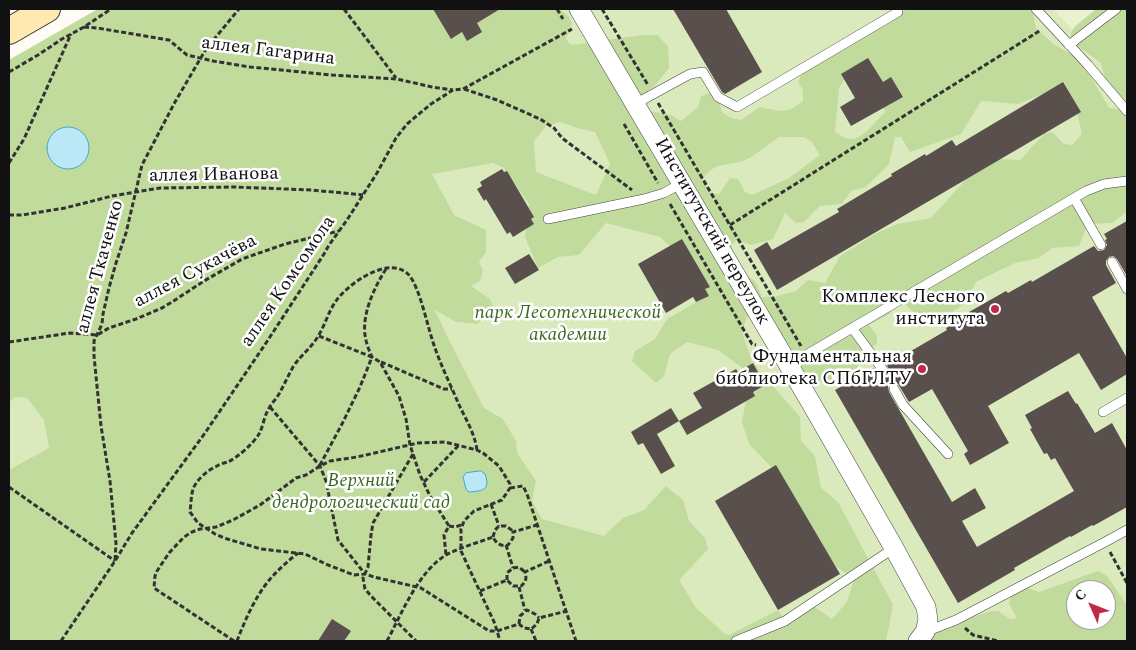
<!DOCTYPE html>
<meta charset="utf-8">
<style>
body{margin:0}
#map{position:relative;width:1136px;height:650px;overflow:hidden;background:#fffbf5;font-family:Spectral,serif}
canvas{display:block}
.frame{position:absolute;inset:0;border:10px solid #111;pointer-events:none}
.north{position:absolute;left:1066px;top:580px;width:50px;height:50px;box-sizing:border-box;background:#fff;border:1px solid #a0a0a0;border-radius:50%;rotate:314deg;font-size:14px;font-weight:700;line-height:20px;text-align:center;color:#111}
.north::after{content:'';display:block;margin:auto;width:18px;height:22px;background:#c12945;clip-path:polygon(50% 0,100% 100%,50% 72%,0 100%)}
</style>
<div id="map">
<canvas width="1136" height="650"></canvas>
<div class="frame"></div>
<div class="north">С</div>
</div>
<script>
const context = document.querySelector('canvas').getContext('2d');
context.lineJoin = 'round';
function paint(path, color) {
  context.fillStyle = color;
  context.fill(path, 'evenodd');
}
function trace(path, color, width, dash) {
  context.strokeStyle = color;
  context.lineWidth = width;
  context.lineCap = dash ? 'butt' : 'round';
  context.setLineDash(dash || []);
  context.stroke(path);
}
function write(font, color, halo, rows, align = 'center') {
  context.font = font + ' Spectral,serif';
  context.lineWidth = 5;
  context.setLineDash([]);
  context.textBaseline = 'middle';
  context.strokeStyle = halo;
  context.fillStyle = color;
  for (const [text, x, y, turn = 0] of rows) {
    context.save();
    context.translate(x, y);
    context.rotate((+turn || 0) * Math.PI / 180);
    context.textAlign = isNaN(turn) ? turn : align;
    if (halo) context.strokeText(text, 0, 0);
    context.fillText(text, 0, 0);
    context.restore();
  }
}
paint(new Path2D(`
 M98,9H1127V641H9V60ZM1076,590H1106V620H1076Z`), '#dbeabd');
paint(new Path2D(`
 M98,9H433L452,39L486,17L481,9H559L569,17L572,24L566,39L571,45L642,35H657L668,46L669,68L654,87L635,99L639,109L671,115L681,121L698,107L701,96L711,93L719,101L722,112L731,118L741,120L760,107C780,111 785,115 803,101V90L798,81L804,70L872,28L883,27L899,12L910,9H1032L1036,28L1053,44L1081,60L1109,108L1123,110L1127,103V214L1125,213L1112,223L1088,224L1079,246L1052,248L1039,258L1015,263L976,282L964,304L944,318L920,319L904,303L893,306L890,314L869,325L877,336V344L864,354L857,368L827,383L801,380L756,316L747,317L742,332L752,362L800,417L801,441L815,456L821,488L838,502L893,605L886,641H9V470L49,448L44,420L27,398L16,397L9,402V60ZM847,75L882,105L885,112C876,121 862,141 849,139C844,139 839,134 835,132L839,88ZM1058,88L1075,104L1082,134L1072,145L1064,144L1052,132L1044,134L1020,160L995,159L979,165L931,218L897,224L875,234L840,256L825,283L808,280L796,291L777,296L762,297L756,282L736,268L731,245L737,240L751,245L773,239L785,213L796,223L804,222L820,206L842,204L851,191L866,187L889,164L895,137H901L910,152L961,134L981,101L1018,104ZM560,122L577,128L595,132L610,164L596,195L536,172L534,141L546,126ZM779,137H804L812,142L820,155L789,178L752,195L745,192L738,179L730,178L719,194L711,193L702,181C713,161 725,167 743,161C752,158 770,143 779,137ZM493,163L504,168L529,204L525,237L538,268L558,257L579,255L606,223L660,237L677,253L700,292L695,303L667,319L655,339L635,351L632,361L656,383L664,376L670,354L687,342L718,350L745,370L750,379L742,422L749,444L779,475L814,551L854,579L847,602L832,619L806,601L791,617L782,616L778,610L729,635L725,634L696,608L679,580L708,549L705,538L689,521L683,500L666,486L644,510L623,518L604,536L542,519L532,501L536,481L517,453L516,441L503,419L484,408L448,338L435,310L456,322L477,324L494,309L490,299L471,286L480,281L483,270L479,262L486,252V230L454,215L432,174Z
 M1086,9H1127V103L1105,78L1101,63L1071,41V33Z
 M1098,571L1107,576L1127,605V641H919L925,633L991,611H998L1010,619L1017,618L1009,604L1011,596L1022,586L1039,592ZM1076,590H1106V620H1076Z`), '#c1db9d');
paint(new Path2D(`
 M1053,9H1096L1072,29Z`), '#eaf1cf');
const water = new Path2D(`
 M47 148a21 21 0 1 1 42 0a21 21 0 1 1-42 0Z
 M481,471L485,474C490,489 485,491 469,492L466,489L463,477L466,473Z`);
paint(water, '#bae8f6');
trace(water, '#41a8cc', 1);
paint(new Path2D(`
 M433,9H500L477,23L482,32L467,41L462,32L451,39Z
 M673,9H726L762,72L725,94L722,92Z
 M868,58L883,82L891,77L903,97L851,126L840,107L855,98L841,74Z
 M1063,82L1081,112L777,290L754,250L767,242L772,250L839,212L837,209L892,176L891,174L925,154L926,156L952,140L956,146Z
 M502,169L504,172L507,171L534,217L531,219L534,224L513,237L510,232L507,234L486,199L484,201L477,189L482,186L480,182Z
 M1127,221V276L1117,259L1113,256L1109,257L1106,261V265L1116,283L1092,297L1127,358V374L1101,390L1079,353L988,406L1009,443L970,465L964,454L968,451L932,389L909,402L898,384L894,383L888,386L889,392L952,502L975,488L986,508L962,521L977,547L1074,491L1055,458L1051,460L1047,453L1044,454L1030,429L1032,428L1025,415L1068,391L1076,404L1077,403L1095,433L1112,423L1127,450V507L1093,526L1092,525L1071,537L1070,536L1014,568L1015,570L958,603L835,390L874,368L880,375H886L889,370L887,365L947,330L946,328L971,314L969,312L1006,291L1008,293L1031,280L1032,282L1094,246L1098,251L1104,250L1107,245L1105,240L1107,239L1104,234Z
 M682,239L710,287L705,289L709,296L696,302L693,297L666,313L638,264Z
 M529,254L539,270L515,284L505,268Z
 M753,363L765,385L753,392L755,396L687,435L679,421L702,408L693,393L736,369L738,372Z
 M671,408L679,421L657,434L675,466L661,474L643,443L638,445L631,432Z
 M776,465L840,574L778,610L715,501Z
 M332,619L351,631L344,641H318Z`), '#59504d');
const lane = new Path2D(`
 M1036,9L1088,65L1127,111
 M1069,45L1116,9
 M635,104L690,74L703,72L718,97L737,107L898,12
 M1074,198L1101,245
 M548,219L644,199L664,193L682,183
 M1112,262L1127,289
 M852,328L883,370
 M789,365L1086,191L1104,184L1127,181
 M894,389L903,405L948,454
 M1103,412L1127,398
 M925,632L956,620L1105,542L1127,530
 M736,641L785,621L894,548`);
const street = new Path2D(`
 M579,9L811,403L894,548L926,607L928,620L925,632L918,641`);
const secondary = new Path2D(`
 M9,31L47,9`);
trace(lane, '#444', 10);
trace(street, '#444', 20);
trace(secondary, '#333', 28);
trace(new Path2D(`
 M344,9L396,78
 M557,9L563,19
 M602,9L648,85
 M84,27L97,28L169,40L187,55L213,61L250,67L332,75L397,79L432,87L453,90
 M9,72L38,55L62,39L84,27L111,9
 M464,89L497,100L540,119L554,128L562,138L632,190
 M658,103L801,346
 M624,124L658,183
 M9,163L24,139L71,34
 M670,204L752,344L756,345
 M9,215H22L65,208L112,196L160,188L234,187L312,190L363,195
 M730,225L1041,30
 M386,269C375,286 362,313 365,335C366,343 369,350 372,357L380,362L399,396L406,419L410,445L420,475L430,496L449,526L444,535L446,555
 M319,336L372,357L360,387L342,424L320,465
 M9,342L70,333L97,335L109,328L136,319L162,308L172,302L204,281L242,259L285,244L339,231
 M381,362L444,389H452
 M270,407L320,466L326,481L338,540L365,574
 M477,450C475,435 467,421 460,407C452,388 442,368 435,348C428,330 420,286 408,274C388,255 348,284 336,301C328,312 325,326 317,338C310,349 300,356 293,367C288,376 284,385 279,394C276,399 271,404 268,410C264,417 263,427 259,434C253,444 238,457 228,462C224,463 220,464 217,466C208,470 197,479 193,489C191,496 191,504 190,512L198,523L215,534L224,538L261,549L305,554L328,565L354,575L366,574L374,577L421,588L489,631H497L519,624L524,628L531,629L537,624L539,618L567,611
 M413,454L373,523L371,535L368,567L363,578L365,589L371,596L416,641
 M424,482L459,445
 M9,487L115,561
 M510,488L523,486L527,494L576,641
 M491,504L499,526
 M449,526L455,527L461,525
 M493,537L495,530L499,526H506L513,531
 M506,545L513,568
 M1110,552L1127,583
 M115,560L116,543L110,481L101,426L94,356V341L102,324L103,314L109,288L116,263L126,233L142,165L175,102L206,49L239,9
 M507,580V573L513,568L519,567L525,572
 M519,587L525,610
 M480,591L507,580L513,586H521C526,582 527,578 525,572L549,561
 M519,624L520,616L527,610L535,614L539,618
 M965,628L973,635L998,641
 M531,629L536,641
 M61,641L115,561L132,533L205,433L266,343L324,254L329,245L347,220L377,173L396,138L407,124L431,104L453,90L463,89L572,29
 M234,641L154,588L155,576L157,571L169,553L184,537L192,532L200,529L216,527L233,520L260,505L296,478L306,475L320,466L330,461L357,457L418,443L445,442L477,450L483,453L499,466L510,484V488L502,500L474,511L464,521L461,529V551L495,624L500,641
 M237,641C245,620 256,595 271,578C279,569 288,561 298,553
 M387,641C402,613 418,572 446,555C461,547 477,543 493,537C496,543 501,547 508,545L513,538V532L537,525`), '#333', 3, [5, 2.5]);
trace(lane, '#fff', 9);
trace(street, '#fff', 19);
trace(secondary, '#feeab1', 26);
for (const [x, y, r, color] of [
 [995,309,5,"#c12945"],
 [922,369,5,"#c12945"]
]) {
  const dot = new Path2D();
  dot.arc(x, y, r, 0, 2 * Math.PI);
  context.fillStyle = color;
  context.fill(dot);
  trace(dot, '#fff', 2);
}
write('19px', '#111', '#fff', [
 ["аллея Гагарина",268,52,7],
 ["аллея Иванова",214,176,-1],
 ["Институтский переулок",711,232,60],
 ["аллея Ткаченко",101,267,-75],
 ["аллея Сукачёва",196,272,-28],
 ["аллея Комсомола",289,282,-56]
]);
write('19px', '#111', '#fff', [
 ["Комплекс Лесного",985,298],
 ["института",985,320],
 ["Фундаментальная",912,358],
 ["библиотека СПбГЛТУ",912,380]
], 'right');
write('italic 19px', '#3a6920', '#fff', [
 ["парк Лесотехнической",568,314],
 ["академии",568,336],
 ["Верхний",361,482],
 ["дендрологический сад",361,504]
]);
</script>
